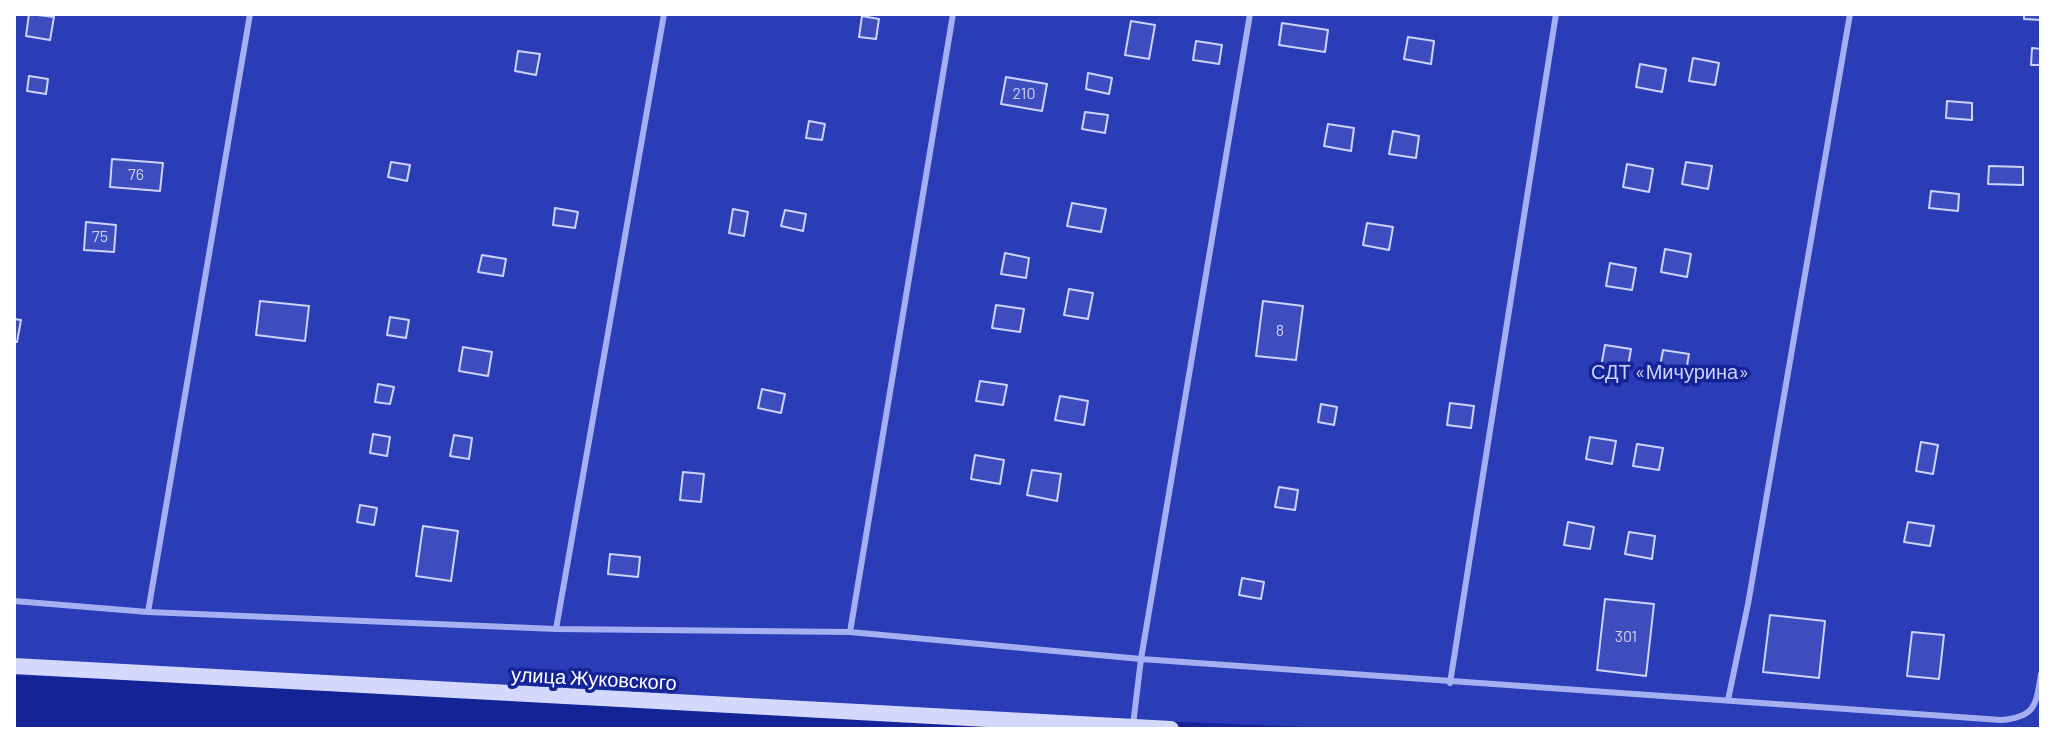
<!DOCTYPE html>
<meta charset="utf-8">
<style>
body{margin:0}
#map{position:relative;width:2055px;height:743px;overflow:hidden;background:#142496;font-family:Barlow,sans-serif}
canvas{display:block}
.frame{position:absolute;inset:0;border:16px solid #fff;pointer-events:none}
</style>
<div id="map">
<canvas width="2055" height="743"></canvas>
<div class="frame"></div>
</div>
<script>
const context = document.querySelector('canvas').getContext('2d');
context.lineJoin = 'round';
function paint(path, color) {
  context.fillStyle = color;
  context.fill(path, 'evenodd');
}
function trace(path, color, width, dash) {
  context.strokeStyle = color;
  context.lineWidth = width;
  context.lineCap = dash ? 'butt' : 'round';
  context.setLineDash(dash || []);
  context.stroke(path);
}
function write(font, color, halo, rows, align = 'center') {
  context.font = font + ' Barlow,sans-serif';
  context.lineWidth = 7;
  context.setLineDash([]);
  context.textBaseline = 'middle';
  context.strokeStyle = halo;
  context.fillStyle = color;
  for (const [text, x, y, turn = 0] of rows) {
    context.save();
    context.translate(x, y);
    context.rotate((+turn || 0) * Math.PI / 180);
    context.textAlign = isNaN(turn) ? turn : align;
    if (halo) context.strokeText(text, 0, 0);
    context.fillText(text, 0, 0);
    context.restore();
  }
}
paint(new Path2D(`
 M14,14H2041V729H1356L14,675Z`), '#2a3db6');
const building = new Path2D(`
 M29,14L54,17L50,40L26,36Z
 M2024,14H2041V20L2024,19Z
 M862,16L879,19L876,39L859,37Z
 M1131,21L1155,25L1149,59L1125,55Z
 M1282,23L1328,30L1325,52L1279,45Z
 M1408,37L1434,41L1431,64L1404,59Z
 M1196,41L1222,45L1219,64L1193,60Z
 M2032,48L2041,49V65H2031Z
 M518,51L540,54L536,75L515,71Z
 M1693,58L1719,63L1715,85L1689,81Z
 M1640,64L1666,69L1662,92L1636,87Z
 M1088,73L1112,78L1109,94L1086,89Z
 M29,76L48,79L46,94L27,91Z
 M1006,77L1047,84L1042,111L1001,104Z
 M1947,101L1972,103V120L1946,118Z
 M1085,112L1108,115L1105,133L1082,129Z
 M809,121L825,124L822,140L806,138Z
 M1328,124L1354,128L1351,151L1324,146Z
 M1393,131L1419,136L1416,158L1389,154Z
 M112,159L163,163L160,191L110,187Z
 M391,162L410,165L407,181L388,177Z
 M1686,162L1712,166L1708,189L1682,184Z
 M1627,164L1653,169L1649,192L1623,187Z
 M1989,166L2023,167V185L1988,184Z
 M1931,191L1959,194L1958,211L1929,208Z
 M1072,203L1106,209L1101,232L1067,226Z
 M555,208L578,212L575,228L553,225Z
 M733,209L748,212L744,236L729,233Z
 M785,210L806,214L803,231L781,226Z
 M86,222L116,225L114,252L84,250Z
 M1367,223L1393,227L1389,250L1363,245Z
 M1665,249L1691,254L1687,277L1661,272Z
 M1005,253L1029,258L1026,278L1001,274Z
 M482,255L506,259L503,276L478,272Z
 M1610,263L1636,268L1632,290L1606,286Z
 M1069,289L1093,293L1088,319L1064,315Z
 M260,301L309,306L305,341L256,335Z
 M1263,301L1303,306L1296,360L1256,356Z
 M996,305L1024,309L1020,332L992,328Z
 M390,317L409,320L406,338L387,335Z
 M14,319L21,320L17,342H14Z
 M1605,345L1631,349L1627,372L1601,367Z
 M463,347L492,352L488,376L459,371Z
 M1663,350L1689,354L1685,377L1659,372Z
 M980,381L1007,385L1003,405L976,401Z
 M378,384L394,387L390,404L375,402Z
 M762,389L785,394L781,413L758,408Z
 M1060,396L1088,401L1084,425L1055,420Z
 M1450,403L1474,406L1471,428L1447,425Z
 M1321,404L1337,407L1334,425L1318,422Z
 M373,434L390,437L387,456L370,453Z
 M454,435L472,438L469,459L450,456Z
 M1590,437L1616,441L1612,464L1586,459Z
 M1921,442L1938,445L1933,474L1916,471Z
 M1637,444L1663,448L1659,470L1633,466Z
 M975,455L1004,460L1000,484L971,479Z
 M1032,470L1061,474L1057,501L1027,495Z
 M683,472L704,474L701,502L680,500Z
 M1279,487L1298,490L1295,510L1275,507Z
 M360,505L377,508L374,525L357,522Z
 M1568,522L1594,527L1590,549L1564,545Z
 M1908,522L1934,526L1930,546L1904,542Z
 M423,526L458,531L451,581L416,576Z
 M1629,532L1655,536L1652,559L1625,554Z
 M610,554L640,557L638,577L608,574Z
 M1242,578L1264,582L1261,599L1239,595Z
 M1605,599L1654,604L1646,676L1597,670Z
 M1770,615L1825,621L1819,678L1763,672Z
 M1912,632L1944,635L1939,679L1907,676Z`);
paint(building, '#3d4dbe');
trace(building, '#ccd3fd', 2);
trace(new Path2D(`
 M14,601L148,612L556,629L850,632L1141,659L2001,720C2036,717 2036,705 2041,674
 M148,612L250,14
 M556,629L664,14
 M850,632L953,14
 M1450,683L1556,14
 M1728,700L1748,604L1850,14
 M1133,725L1141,659L1250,14`), '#a5aff2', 6);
trace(new Path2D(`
 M14,666L1171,729`), '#d4d8fc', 16);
write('16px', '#ced2ef', null, [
 ["210",1024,94],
 ["76",136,175],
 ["75",100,237],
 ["8",1280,331],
 ["301",1626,637]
]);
write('20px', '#ccd3fd', '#142496', [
 ["СДТ «Мичурина»",1670,372]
]);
write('20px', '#fff', '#142496', [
 ["улица Жуковского",594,679,3]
]);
</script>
